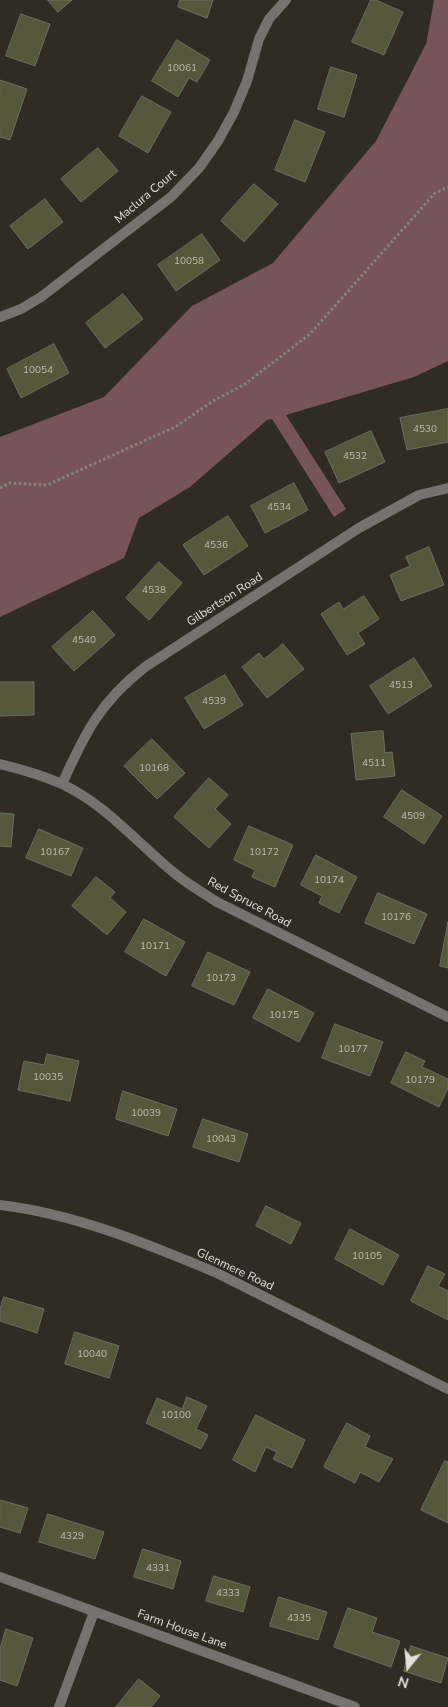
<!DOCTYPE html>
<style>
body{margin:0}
#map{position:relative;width:448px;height:1707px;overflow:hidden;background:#302c24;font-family:"Nunito Sans",sans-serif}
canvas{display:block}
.north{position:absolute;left:383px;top:1642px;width:50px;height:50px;-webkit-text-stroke:4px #302c24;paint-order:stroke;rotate:197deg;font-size:14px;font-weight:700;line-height:20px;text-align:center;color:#e2dfda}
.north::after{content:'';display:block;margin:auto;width:18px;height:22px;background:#e2dfda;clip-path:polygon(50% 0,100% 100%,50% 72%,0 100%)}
</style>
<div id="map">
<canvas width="448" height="1707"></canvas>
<div class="north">N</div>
</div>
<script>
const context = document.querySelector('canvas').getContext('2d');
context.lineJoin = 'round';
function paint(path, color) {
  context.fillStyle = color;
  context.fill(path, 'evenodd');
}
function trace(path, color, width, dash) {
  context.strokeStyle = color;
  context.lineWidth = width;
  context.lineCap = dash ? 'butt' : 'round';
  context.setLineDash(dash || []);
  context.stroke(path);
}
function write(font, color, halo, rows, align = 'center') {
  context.font = font + ' "Nunito Sans",sans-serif';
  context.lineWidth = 5;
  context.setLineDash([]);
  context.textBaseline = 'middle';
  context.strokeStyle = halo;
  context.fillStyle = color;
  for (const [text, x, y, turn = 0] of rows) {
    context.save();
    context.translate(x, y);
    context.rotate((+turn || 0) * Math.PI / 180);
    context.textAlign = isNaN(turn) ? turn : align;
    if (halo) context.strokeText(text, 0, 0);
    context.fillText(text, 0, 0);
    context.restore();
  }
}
paint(new Path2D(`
 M434,0H448V361L414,377L286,415L346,509L334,517L272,419L267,420L190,487L139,518L124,558L0,617V437L104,397L192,306L273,263L376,141L426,44Z`), '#765457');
const building = new Path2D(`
 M48,0H72L58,12Z
 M180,0H213L207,18L178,7Z
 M371,0H376L403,12L384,55L352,42Z
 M21,14L50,24L35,66L6,56Z
 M177,40L210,60L197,82L189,78L178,97L152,81Z
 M331,67L357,75L344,117L318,109Z
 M0,80L27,89L10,140L0,137Z
 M142,96L171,112L148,153L119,136Z
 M295,120L325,132L305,182L275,170Z
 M98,148L118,171L81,202L61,179Z
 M254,184L278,204L244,242L221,221Z
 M45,199L63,222L28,249L10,226Z
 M202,234L220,260L176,291L158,265Z
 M123,294L143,319L105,348L86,323Z
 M54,344L69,373L21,398L7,369Z
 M448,409V442L407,450L400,418Z
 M371,431L385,462L339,483L325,452Z
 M294,483L308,510L265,533L251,506Z
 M228,516L248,546L204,575L183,545Z
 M429,547L444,585L401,601L390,575L410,566L406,557Z
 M159,562L182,583L149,620L126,598Z
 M364,596L379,619L358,633L365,644L347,655L321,614L339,602L343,609Z
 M93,611L115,635L74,671L52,647Z
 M283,644L304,669L267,698L242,667L259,653L264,659Z
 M414,658L432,686L388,714L370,686Z
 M225,675L243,705L204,729L185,698Z
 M0,682H34V715L0,716Z
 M383,731L385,753L392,752L395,776L356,780L351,734Z
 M152,739L185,773L157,799L124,766Z
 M209,778L228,795L215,809L231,824L209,848L174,817Z
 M402,790L442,816L424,844L384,817Z
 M0,813L14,814L11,847L0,846Z
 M249,826L293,845L275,887L252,877L255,870L234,860Z
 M39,829L83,848L71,876L26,858Z
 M316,855L357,877L339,913L319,903L322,896L301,885Z
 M96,877L115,892L110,898L126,912L107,935L72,906Z
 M378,893L427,914L414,944L365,923Z
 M144,919L185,942L166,976L125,952Z
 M448,922V968L440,966Z
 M208,952L250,972L234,1005L192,986Z
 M268,989L314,1013L299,1042L253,1018Z
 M335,1024L383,1042L370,1076L322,1058Z
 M406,1052L425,1061L422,1067L448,1079V1088L439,1107L391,1083Z
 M47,1054L79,1061L70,1101L18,1090L24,1061L44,1065Z
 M123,1091L177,1109L168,1136L116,1119Z
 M203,1119L248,1134L239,1162L193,1147Z
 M266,1206L301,1223L291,1244L256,1226Z
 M350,1229L399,1255L383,1285L335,1259Z
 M428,1266L445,1274L438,1286L448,1291V1320L411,1301Z
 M4,1297L44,1309L37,1333L0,1321V1309Z
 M75,1332L119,1346L109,1378L65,1364Z
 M187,1397L207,1406L196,1429L208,1435L201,1449L146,1423L157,1398L182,1409Z
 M256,1415L305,1440L292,1468L273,1459L277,1452L266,1447L255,1472L233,1460Z
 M347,1423L370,1436L365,1447L393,1459L379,1482L360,1472L355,1483L324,1467Z
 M445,1461L448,1462V1523L421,1510Z
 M0,1500L28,1508L20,1533L0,1527Z
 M48,1514L104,1532L95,1559L39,1542Z
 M143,1549L181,1561L173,1589L134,1577Z
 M214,1576L250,1587L243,1612L206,1601Z
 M279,1597L327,1612L318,1640L270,1626Z
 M348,1608L377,1618L372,1632L400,1641L391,1667L334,1647Z
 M6,1629L33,1638L17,1686L0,1680V1649Z
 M411,1646L448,1658L441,1683L404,1671Z
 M139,1679L160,1696L151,1707H116Z`);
paint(building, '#56583b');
trace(building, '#6c6d64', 1);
trace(new Path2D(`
 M0,488L9,483L47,485L175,427L213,401L245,384L310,334L435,193L448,187`), '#87847d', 3, [2.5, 2.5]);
trace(new Path2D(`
 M0,317L21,309L41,297L171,197L199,168L218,141L234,112L247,81L259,39L269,19L286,0
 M0,764C21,769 42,775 62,784C109,806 141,848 182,879C193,887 205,894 217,902L448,1017
 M62,784C85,733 100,702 145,667L359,528L419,495L448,488
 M0,1205C76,1214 147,1244 217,1273L448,1389
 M0,1577L355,1707
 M59,1707L94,1612`), '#767270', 10);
write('10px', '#bfbdb2', null, [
 ["10061",182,69],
 ["10058",189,262],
 ["10054",38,371],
 ["4530",425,430],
 ["4532",355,457],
 ["4534",279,508],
 ["4536",216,546],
 ["4538",154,591],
 ["4540",84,641],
 ["4513",401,686],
 ["4539",214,702],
 ["4511",374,764],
 ["10168",154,769],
 ["4509",413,817],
 ["10167",55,853],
 ["10172",264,853],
 ["10174",329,881],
 ["10176",396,918],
 ["10171",155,947],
 ["10173",221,979],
 ["10175",284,1016],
 ["10177",353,1050],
 ["10035",48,1078],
 ["10179",420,1081],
 ["10039",146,1114],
 ["10043",221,1140],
 ["10105",367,1257],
 ["10040",92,1355],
 ["10100",176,1416],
 ["4329",72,1537],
 ["4331",158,1569],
 ["4333",228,1594],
 ["4335",299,1619]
]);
write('12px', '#e2dfda', '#302c24', [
 ["Maclura Court",146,197,-40],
 ["Gilbertson Road",225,600,-33],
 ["Red Spruce Road",249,903,28],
 ["Glenmere Road",235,1270,25],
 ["Farm House Lane",182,1630,20]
]);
</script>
